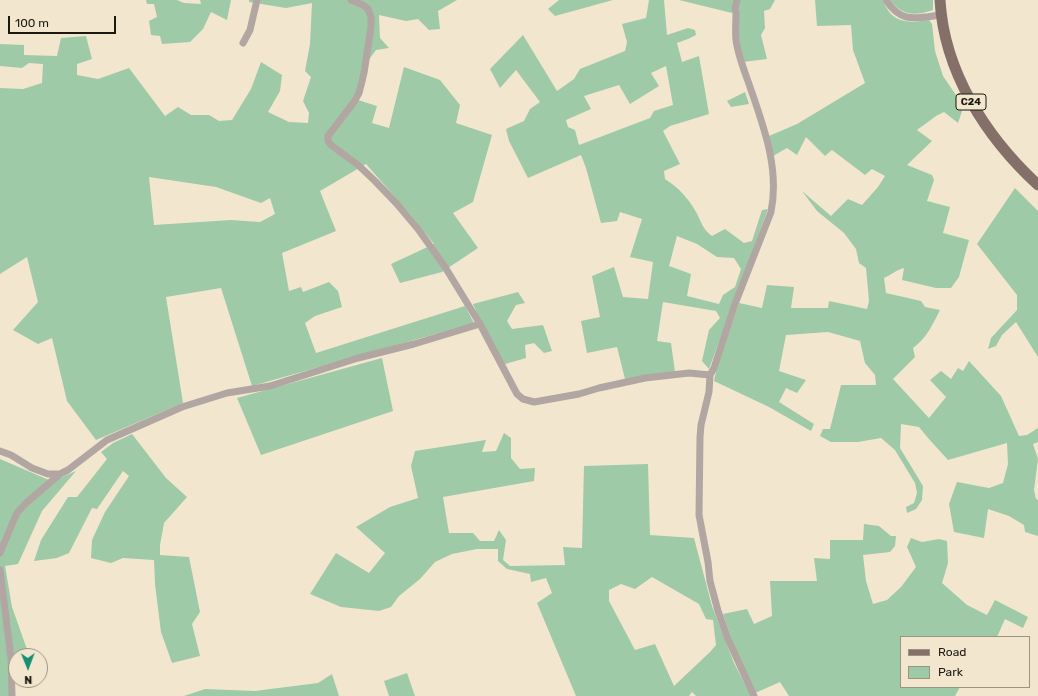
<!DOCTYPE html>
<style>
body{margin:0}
#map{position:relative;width:1038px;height:696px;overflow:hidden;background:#f2e6cf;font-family:Rubik,sans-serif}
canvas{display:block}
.legend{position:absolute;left:900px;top:636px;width:130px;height:52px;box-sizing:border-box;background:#f2e6cf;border:1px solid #9c9482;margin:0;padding:5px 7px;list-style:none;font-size:12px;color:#1c180f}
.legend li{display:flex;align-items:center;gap:8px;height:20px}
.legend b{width:20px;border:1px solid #9c9482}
.north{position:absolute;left:8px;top:648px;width:40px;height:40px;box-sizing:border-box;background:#f2e6cf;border:1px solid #9c9482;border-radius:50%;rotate:179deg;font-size:11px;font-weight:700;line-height:16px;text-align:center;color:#1c180f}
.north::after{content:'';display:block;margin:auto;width:14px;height:18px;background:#159075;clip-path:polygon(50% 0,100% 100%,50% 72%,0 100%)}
.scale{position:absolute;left:8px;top:16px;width:108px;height:18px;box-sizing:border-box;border:2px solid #1c180f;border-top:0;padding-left:5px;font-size:12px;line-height:14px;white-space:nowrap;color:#1c180f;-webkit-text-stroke:3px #f2e6cf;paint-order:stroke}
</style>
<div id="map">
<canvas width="1038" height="696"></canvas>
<ul class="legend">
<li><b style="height:5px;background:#857069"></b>Road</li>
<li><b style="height:11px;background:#9fcaa8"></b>Park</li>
</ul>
<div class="north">N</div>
<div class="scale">100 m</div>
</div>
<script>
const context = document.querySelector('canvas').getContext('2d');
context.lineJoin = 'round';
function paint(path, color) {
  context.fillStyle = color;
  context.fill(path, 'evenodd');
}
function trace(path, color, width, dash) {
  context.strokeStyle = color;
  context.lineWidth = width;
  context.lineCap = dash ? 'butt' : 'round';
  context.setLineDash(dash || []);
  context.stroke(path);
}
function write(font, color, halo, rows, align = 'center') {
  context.font = font + ' Rubik,sans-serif';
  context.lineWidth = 4;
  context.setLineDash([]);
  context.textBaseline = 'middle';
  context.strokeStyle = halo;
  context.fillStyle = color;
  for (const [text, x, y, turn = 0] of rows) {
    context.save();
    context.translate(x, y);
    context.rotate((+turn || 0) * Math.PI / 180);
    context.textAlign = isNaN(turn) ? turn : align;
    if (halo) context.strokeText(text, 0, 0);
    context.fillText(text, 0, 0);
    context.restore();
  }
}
paint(new Path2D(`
 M146,0H177L184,3L201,4L200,0H231L227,20L211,12L203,29L190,42L162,44L160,36L151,35L149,21L157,17L154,4H147Z
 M249,0H457L438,11L440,29L429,30L418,19L406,21L379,15L380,38L389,48L376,50L368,61L365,84L358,100L377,106L372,123L389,128L404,67L440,80L460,105L456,123L492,135L473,202L453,213L478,248L442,272L400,283L391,264L434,244L410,214L366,164L320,191L336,231L282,253L289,291L301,287L303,292L329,282L338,291L342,307L315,316L305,323L316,353L465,306L474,323L252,386L221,288L166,297L183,403L96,440L67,401L52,338L38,344L13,330L38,302L27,257L0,274V88L23,89L42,83L43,64L29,63L22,68L0,66V44L24,45V55L57,56L61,38L86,36L92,59L77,64V75L98,79L129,68L165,116L178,107L191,115H209L219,121L232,120L251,89L261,62L282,75L280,91L268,112L289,122L308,123L309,113L303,101L311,77L305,71L310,44L312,3L286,8L249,2ZM149,177L216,187L261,203L270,198L275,214L260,222L231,220L154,225Z
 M559,0H613L555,16L548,9Z
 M649,0H664L667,35L688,28L695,30L696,35L688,39L677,43L682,62L699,56L709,114L670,126L663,131L680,164L664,171L665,179C678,187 689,199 696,212C701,221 703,230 712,236L725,229L744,243L752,241L762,210L768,209L709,369L702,361L709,330L720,318L716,311L663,302L657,341L671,343L675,372L625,379L617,347L587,353L581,321L600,317L592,276L614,267L623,297L648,299L653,262L630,257L642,219L620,212L617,221L601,223L586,168L581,155L528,178L509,141L506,129L524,121L530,109L540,102L516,70L500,88L490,69L523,35L557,91L574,79L580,69L625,51L627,42L622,24L646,18ZM666,66L673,105L654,111L650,118L579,145L575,130L568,127L566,120L591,109L584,96L619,85L630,104L659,86L651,73ZM677,236L697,244L717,257L734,258L741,269L735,287L723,295L719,304L687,296L691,274L669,266Z
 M679,0H735L732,13Z
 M740,0H775L770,9L764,11L765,28L761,35L767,59L743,62C739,42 735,20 740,0Z
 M815,0H882C885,4 887,10 891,14C901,24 916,22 929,20L932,24L935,51L943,76L958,98L962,111L958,123L944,112L936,116L917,130L932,141L907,165L932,175L934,180L927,201L950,207L943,233L969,240L959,277L951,288H936L902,280L904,268C896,270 891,275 884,278L886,293L921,301L925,307L940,310C933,324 926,339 913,348L915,357L893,379L929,418L946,397L930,380L941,371L951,379L958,368L963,371L969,361L1001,396L1019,436L1027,435L1038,428V442L1033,444L1038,459L1034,490L1036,499L1038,500V536L1025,532L1024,525L1009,516L988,509L984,538L954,532L949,504L957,482L989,488L1003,483L1008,464L1007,443L948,460L928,438L919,427L901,424L900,448L923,486L922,500L916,509L907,513L906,507L914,503L917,493L915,483L895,450L881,438L858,442H831L820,436L823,429H830L841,385H876L875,375L865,363L860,341L828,332L786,335L779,371L806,380L797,393L786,388L779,402L814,424L811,431L769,407L714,381L716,371L739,303L762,308L767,285L794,287L791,308H828L829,301L867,309L869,301L866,268L859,263L856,249L844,233L817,211L802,191L831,216L848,199L862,205L878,187L885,176L872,169L865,175L832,150L825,156L806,137L797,155L787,148L773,156L769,136L797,124L865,83L853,50L851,25L817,26Z
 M890,0H933V10C915,16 902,16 890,0Z
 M745,92L749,104L731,107L727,101Z
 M1015,188L1038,211V357L1016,322L1002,335L996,346L988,349L991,338L1017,310V295L977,244Z
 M518,292L525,303L516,305L507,321L512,329L543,325L552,351L544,353L534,343L525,345L526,358L505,364C491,346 482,325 473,304Z
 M382,358L393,411L261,455L237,398Z
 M504,433L511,438V458L520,469L535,468L534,481L443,497L449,533H473L480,541H494L499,530L506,540L503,560L510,566L565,565L563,547L582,548L584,466L648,464L650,535L694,538L712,606L734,663L751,696H696L692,692L689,696H576L537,603L552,593L546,578L531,582L530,574L507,569L498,561V549H477L452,554L435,562L420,579L399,596L391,607L379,611L341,607L310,594L336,553L369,573L385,553L356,527L390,507L418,498L411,466L415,451L486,440L482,452L496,451ZM652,577L699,604L706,619L713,620L716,645L710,652L674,686L655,644L635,650L609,601V590L621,584L635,589Z
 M132,434L166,478L187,497L164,523L160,545V555L189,557L200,612L192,624L200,656L172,663L161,632L155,584L154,560L123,558L111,563L91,558L92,540L105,512L129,476L123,471L97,509L92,508L69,553L57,558L34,561L41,540L68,497H77L107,459L101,452L113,443Z
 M0,459L49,480L58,479L76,471L42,511L18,564L5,566L12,607L29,655L16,656C16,670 12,682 12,696H0Z
 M864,524L879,526L891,536H896L895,546L890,552L863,555L866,581L873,604L887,600L901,587L916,567L907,547L911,538L922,542L939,539L947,541L948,563L942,583L967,605L987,615L995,600L1028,617L1023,628L1005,619L997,637H901V687H960L955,696H789L780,682L755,693L736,652L723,614L747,609L754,624L772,616L770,581H817L814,558L830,559V540H863Z
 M407,673L415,696H389L384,681Z
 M332,674L339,696H184L205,689L255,691L318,683Z`), '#9fcaa8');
trace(new Path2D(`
 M351,0L363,5L368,9L371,17V27L364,73L359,93L354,102L328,136V141L331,145L358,165L375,181L397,204L418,229L445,267L480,324L517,394L523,399L534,402L579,394L599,388L645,378L689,373L710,375
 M737,0L735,9L736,13C736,22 735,31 736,40C738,55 744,70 749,84C763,125 780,168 771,212L735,304L714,368L710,375L709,392L701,425L700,437L699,515L708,562L710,581L718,611L728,639L754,696
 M886,0C901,24 916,18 941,15
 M243,43L250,30L257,0
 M0,451L11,455L32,468L48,474H60L68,470L107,440L182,407L227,393L270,386L358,358L414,344L480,324
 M0,553L13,522L17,513L26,503L60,474
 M0,570L11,658L12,696`), '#b2a6a3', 7);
trace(new Path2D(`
 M940,0C944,72 986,137 1038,185`), '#857069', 11);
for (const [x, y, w] of [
 [971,102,30]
]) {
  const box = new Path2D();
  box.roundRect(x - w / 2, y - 8, w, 16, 3);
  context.fillStyle = '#f2e6cf';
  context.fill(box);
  trace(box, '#1c180f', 1);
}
write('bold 10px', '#1c180f', null, [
 ["C24",971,102]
]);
</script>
